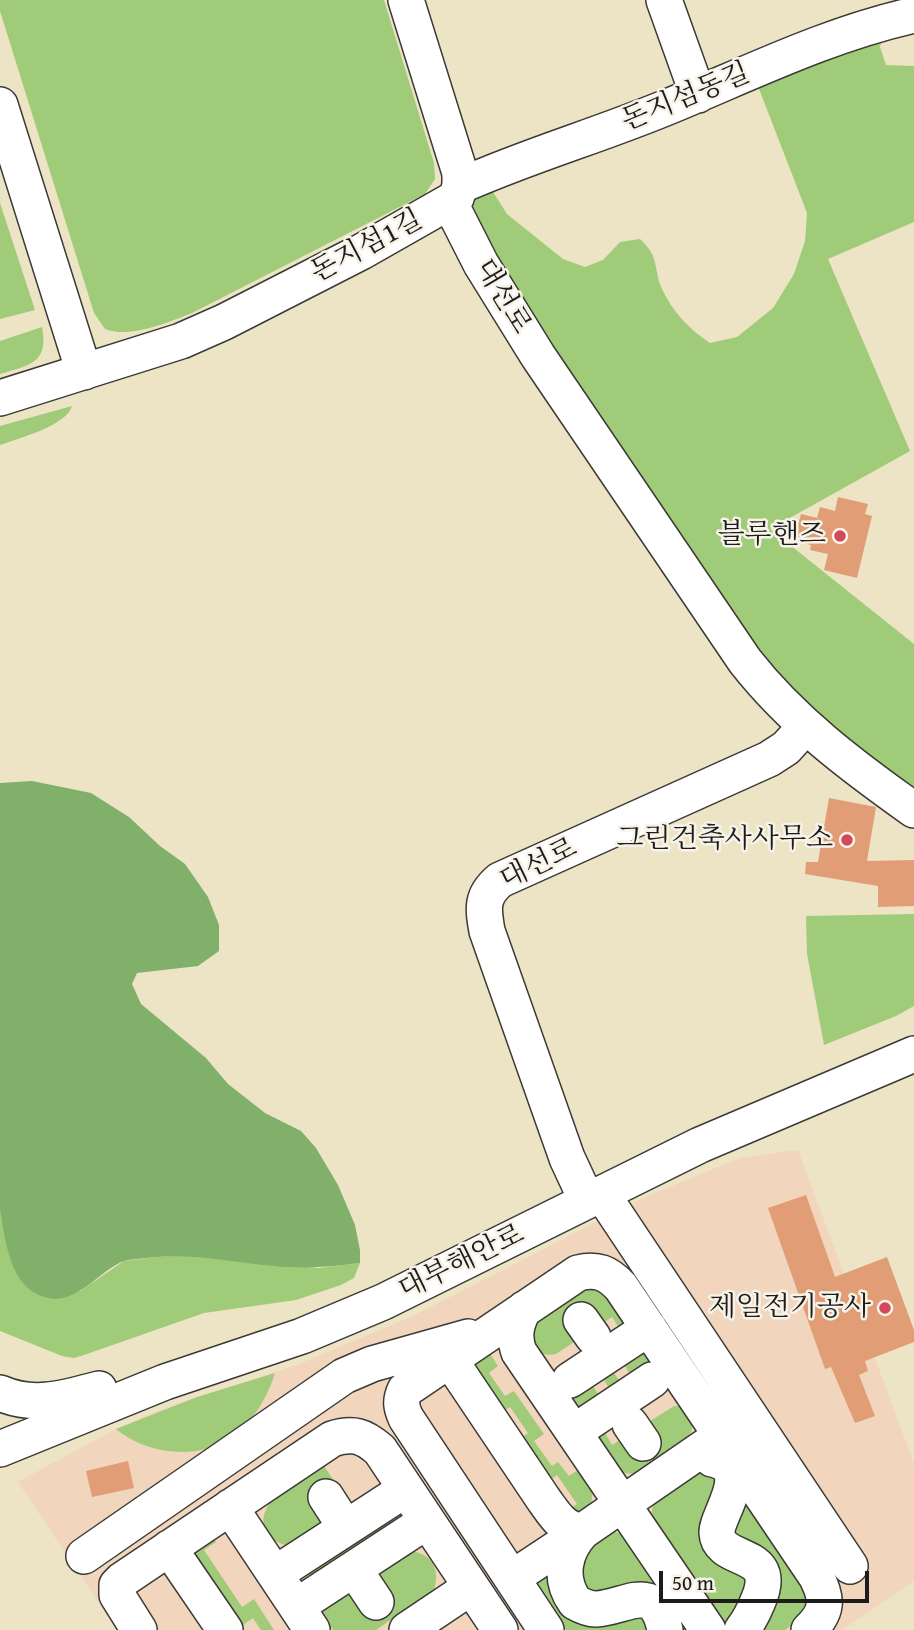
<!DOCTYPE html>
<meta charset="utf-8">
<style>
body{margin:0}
#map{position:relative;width:914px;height:1630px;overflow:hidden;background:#ede3c5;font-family:"Gentium Book Plus",serif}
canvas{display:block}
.scale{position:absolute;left:659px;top:1571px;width:210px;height:32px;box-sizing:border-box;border:4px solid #1c1c1c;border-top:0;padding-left:9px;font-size:21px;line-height:24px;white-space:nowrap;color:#1c1c1c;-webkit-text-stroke:5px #f7f3e8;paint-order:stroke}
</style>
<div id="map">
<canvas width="914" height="1630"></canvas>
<div class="scale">50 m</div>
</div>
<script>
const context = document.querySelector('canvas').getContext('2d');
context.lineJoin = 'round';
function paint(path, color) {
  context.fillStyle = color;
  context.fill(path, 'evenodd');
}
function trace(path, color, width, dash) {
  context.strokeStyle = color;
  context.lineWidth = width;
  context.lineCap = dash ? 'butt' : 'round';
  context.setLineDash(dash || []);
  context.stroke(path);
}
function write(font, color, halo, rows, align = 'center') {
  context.font = font + ' "Gentium Book Plus","Noto Serif KR",serif';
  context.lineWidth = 5;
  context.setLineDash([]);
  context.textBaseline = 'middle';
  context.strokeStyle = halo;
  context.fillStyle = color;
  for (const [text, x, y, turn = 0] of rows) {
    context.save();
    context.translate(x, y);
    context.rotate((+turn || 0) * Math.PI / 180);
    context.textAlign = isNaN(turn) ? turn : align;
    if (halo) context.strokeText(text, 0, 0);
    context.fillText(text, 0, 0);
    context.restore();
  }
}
paint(new Path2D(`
 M798,1150L914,1464V1581L842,1630H117L18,1482L116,1429L159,1410L299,1364L413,1316L645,1197L740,1158Z`), '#f1d5bd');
paint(new Path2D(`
 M0,0H384L434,163L435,179L425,194L192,313C169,322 129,339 105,329L94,313L0,11Z
 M883,33L880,47L886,65L914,66V222L828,259L910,451L770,529L914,644V796L798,708L662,524L469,214L471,202L488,184L507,214L563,259L585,267L603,260L620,242L640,239C660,257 653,268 662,289C672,311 690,330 710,343L737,337L773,308L794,274L805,241L807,213L756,81Z
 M0,203L35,310L0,319Z
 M42,327C49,363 30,365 0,374V341Z
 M72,406C66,426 19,438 0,445V426Z
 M914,914V1006L896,1016L824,1045L807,954L806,916Z
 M0,1211L11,1259L80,1291L124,1261L156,1257L184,1255L319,1268L360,1263L354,1278L341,1285L296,1300L204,1313L84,1355L74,1358L62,1356L0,1331Z
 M583,1287L602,1288L627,1325L590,1381L598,1394L609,1388L598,1371L646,1349L668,1384L663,1394L604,1431L612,1445L674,1406H680L686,1410L692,1422V1430L685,1442L637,1474L621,1473L595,1435L632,1378L625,1366L614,1373L625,1389L577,1411L557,1382L619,1328L612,1317L556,1354C533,1359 527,1338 535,1320Z
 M487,1349L498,1366L489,1373L505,1396L514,1391L544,1434L534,1441L552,1466L558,1462L569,1476L581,1468L593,1489L591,1506L577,1517L568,1510L577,1504L557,1475L549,1481L520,1439L528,1433L510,1407L502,1412L467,1362Z
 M275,1373C268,1396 253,1422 233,1436C200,1461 147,1455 116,1429L197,1397Z
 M324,1466L334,1481L310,1496L328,1523L292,1547C267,1542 254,1524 271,1501Z
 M702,1467H713L717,1499L750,1567L738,1621L724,1629L651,1516L654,1500Z
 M744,1506L751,1507L806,1586L809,1604L801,1618L785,1630H754L776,1581L738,1543L725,1520Z
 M393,1513V1522L387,1534L307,1586L308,1577L312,1569Z
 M612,1531L626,1535L691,1630H674V1623L593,1602L572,1570L581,1550Z
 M212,1537L216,1542L204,1550L242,1607L254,1599L274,1630H261L253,1618L243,1625L196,1557L195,1552Z
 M408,1551C431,1552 441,1569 434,1590L376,1630H333L319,1610L371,1573Z
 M554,1567L555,1585L632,1607L657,1630H566L532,1580Z`), '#a0cc79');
paint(new Path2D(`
 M32,781L91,793L129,817L160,846L185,864L208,897L219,925V951L198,966L137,973L132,984L141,1004L206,1058L228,1084L265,1113L301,1131L316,1148L338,1185L355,1225L360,1250V1263C331,1267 303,1269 274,1266C231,1262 189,1252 146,1258C139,1259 131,1259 124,1261C98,1271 76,1307 44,1297C9,1286 6,1241 0,1211V783Z`), '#80b069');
paint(new Path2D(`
 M838,497L868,504L865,514L872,516L857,578L824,570L828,554L810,550L811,545L794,541L801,514L817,518L820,507L835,511Z
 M829,798L876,807L867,861L914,860V906L878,907V886L805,874L806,862H818Z
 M806,1195L835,1277L887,1257L914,1330V1342L865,1361L868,1371L859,1375L875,1416L855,1423L831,1367L825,1369L768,1208Z
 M128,1461L134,1488L92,1497L86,1471Z`), '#e19d76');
const minor = new Path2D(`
 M664,0L698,95
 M0,105L84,372
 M460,186C527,156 597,136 665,108C746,75 828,34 914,15
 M450,203L481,264L538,356L745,661C792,721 852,766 914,810
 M0,398L181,341L224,322L361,252L456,198L460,186V173L406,0
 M602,1194L850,1566
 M587,1201L567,1158L487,931C483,908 481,896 500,880L769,759L786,748L806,726
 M524,1309C516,1323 513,1336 519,1352L708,1630
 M581,1320L593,1337
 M450,1360L544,1500C555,1515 563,1530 583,1531L721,1436
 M570,1380L649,1328
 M0,1393C34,1408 65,1398 99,1389
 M630,1424L643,1443
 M574,1432L652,1380
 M0,1449L165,1382L302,1336L383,1302L700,1145L914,1054
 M712,1459C756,1468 716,1515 717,1533C719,1565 781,1548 758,1601C754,1611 749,1621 742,1630
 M326,1497L346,1528
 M230,1507L312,1630
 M583,1531C564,1551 558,1578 575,1602C582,1606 588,1609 596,1609C626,1608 655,1579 665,1630
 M169,1548L225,1630
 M84,1556L344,1376L372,1364L468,1337
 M354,1569L376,1602
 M275,1574L406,1489
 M512,1578L580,1533
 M297,1606L427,1521
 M139,1630L117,1595V1585L122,1580L332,1439C353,1432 364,1436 380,1450L500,1630
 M407,1630L471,1587
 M546,1630L406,1418C401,1407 400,1401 405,1390L578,1273C597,1268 608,1273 621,1287L816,1576C828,1599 828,1612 809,1630`);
trace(minor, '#3b3a35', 38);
trace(minor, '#fff', 35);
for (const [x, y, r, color] of [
 [840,536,7,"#d1495b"],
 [847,840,7,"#d1495b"],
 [885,1308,7,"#d1495b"]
]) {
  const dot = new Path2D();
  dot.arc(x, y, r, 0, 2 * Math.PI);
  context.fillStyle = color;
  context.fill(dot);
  trace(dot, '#f7f3e8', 2.5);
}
write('28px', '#1c1c1c', '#f7f3e8', [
 ["돈지섬동길",686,98,-22],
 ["돈지섬1길",367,247,-28],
 ["대선로",502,297,59],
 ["대선로",539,865,-26],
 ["대부해안로",462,1263,-26]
]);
write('28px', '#1c1c1c', '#f7f3e8', [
 ["블루핸즈",826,536],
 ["그린건축사사무소",833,840],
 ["제일전기공사",871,1308]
], 'right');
</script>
